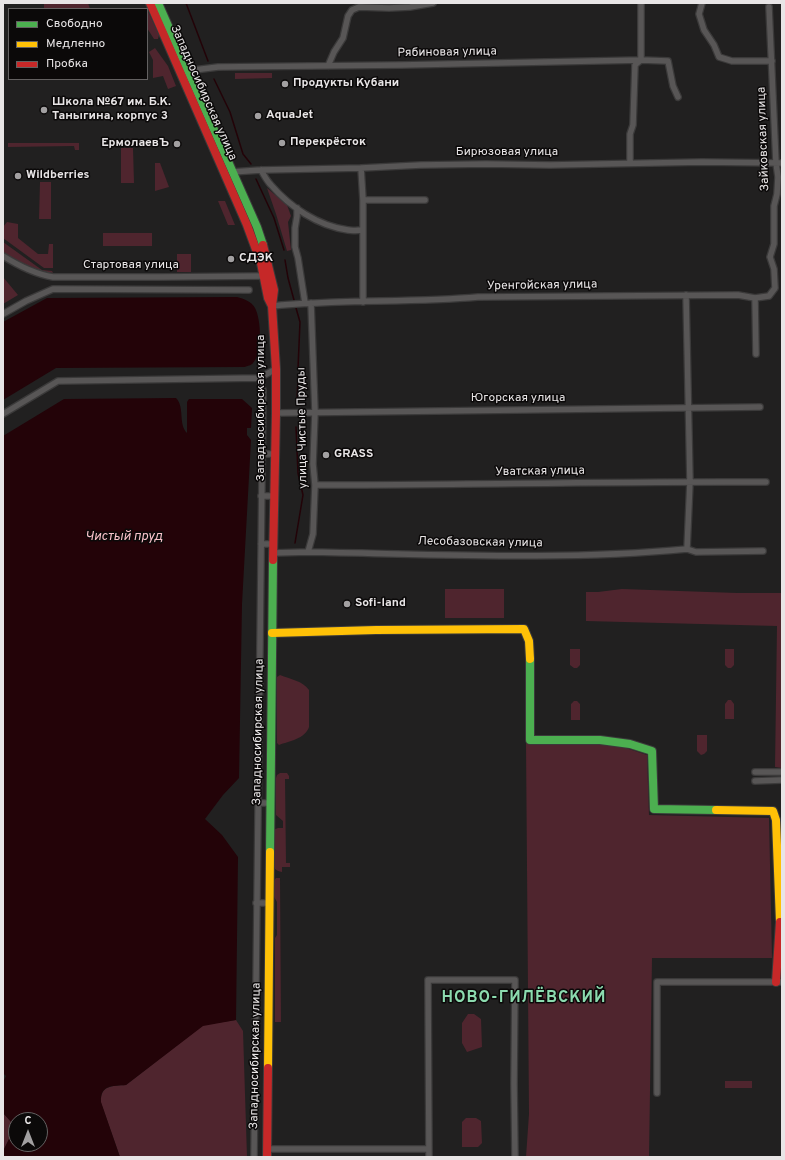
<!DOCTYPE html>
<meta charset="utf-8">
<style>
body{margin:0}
#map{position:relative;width:785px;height:1160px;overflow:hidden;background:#212020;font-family:Overpass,sans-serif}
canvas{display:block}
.frame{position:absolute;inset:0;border:4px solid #e8e5e6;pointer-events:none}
.legend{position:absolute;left:8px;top:8px;width:140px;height:72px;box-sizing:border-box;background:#0b0909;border:1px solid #636161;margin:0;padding:5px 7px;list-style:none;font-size:12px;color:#e8e5e6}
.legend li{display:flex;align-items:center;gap:8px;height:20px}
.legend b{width:20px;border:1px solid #636161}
.north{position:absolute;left:8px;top:1112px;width:40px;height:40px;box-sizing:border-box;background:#0b0909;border:1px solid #636161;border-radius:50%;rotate:0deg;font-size:11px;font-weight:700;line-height:16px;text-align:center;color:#e8e5e6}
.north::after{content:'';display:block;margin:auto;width:14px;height:18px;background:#a2a0a1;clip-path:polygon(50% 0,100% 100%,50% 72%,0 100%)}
</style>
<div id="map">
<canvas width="785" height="1160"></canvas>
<div class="frame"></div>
<ul class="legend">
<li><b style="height:5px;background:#4caf50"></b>Свободно</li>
<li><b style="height:5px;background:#ffc107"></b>Медленно</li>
<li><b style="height:5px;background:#c62828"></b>Пробка</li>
</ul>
<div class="north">С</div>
</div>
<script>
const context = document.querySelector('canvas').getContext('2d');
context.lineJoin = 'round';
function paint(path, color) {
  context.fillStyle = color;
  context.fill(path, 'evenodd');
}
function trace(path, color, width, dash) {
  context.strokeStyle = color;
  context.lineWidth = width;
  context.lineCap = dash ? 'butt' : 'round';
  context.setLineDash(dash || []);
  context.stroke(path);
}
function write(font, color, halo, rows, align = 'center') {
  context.font = font + ' Overpass,sans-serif';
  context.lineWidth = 3;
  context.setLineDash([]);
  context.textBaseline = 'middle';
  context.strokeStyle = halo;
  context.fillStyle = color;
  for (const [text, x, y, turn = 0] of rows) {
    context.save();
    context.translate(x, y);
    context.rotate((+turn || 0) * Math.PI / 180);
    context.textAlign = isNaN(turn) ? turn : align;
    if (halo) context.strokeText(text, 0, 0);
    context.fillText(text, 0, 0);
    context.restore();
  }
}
paint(new Path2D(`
 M44,3H88L90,9H44Z
 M147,9L159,35L158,39H154L147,28Z
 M155,48L168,66L176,86L168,89L163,76L153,78V60L149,52Z
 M235,73H272V78L235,79Z
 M8,143H79V150H75L74,146L8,147Z
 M121,148H133L134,183H121Z
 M155,163H160L169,187L155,191Z
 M40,182H51V219H39Z
 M267,188L287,205L291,216L288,222L291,250L287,251L276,214Z
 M218,201H225L235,225H228Z
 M7,222L18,224V238L38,254H48L49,244H53V268H44L3,238V227Z
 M103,233H152V246H103Z
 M3,242L42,270L52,271L53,273C35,270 19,262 3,252Z
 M177,254H191V272H177Z
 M3,277L18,295L3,304Z
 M445,589H504V618H445Z
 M622,589L737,593H782V768L775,767L777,626L586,621V592H598Z
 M570,649H580V665L577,668H574L570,665Z
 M725,649H734V665L731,668H728L725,665Z
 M280,675C290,679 303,681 309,690V727C305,739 289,741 279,745L277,743V677Z
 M728,700H731L734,704V719H725V704Z
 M574,701H577L580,704V720H571V704Z
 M697,735H707V751L704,754L701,755L697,751Z
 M526,743L614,744L647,755L649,815L769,818L772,958H652L649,1157H526L529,1114Z
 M280,773H287L289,776V779H285L286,863H290V867H282V872C276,871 274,869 273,863V830L278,828H283V821L276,815V778L277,775Z
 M276,878H280L281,1022H275V938L277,935V902L273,895V882Z
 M468,1014H474L481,1019L482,1047L467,1052L462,1043V1023Z
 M236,1020L243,1031L247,1157H120L101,1103C100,1085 112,1086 126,1085L203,1025Z
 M725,1081H752V1088H725Z
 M3,1113L13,1124L9,1139L3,1151Z
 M466,1118H476L481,1121L482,1143L478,1147H462V1122Z`), '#4f252e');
paint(new Path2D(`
 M237,297C244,299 251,301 255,308C261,319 263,353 253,363C252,365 247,366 245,367L56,368L3,400V322L47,298Z
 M176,398C185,407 178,424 187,433V402L189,399H242L252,408L251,428H247V435L251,440L242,604L239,778L223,795L205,819L222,835L238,857L236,1020L203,1026L126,1085C112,1086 100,1085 101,1102L120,1157H3V1151L9,1139L13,1124L3,1113V1082L6,1076L3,1073V436L64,399ZM16,1120H40V1144H16Z`), '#230308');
trace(new Path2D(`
 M186,3L208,61
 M214,79L230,112L243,154L251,164
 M256,179L274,218L284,250
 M285,260L288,278L294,300
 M296,308L300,322L298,368
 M297,401L298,377
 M295,543L303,495L298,473L296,427`), '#230308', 1.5);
const street = new Path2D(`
 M702,3L699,14L704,30L714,45L719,57L732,61H772
 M328,66L334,52L343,38L348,16L352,10L359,7L389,8L410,7L433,3
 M189,72L194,70L218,67L401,65L641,60L668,61L673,86L678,97
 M630,163V134L633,125L635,65L641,60V3
 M361,168L363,200V302
 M261,170C264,175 267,181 271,185C290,207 318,226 348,230C353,231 358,230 363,230
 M232,172L261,170L361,168L421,165L486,164L550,165L702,162L782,163
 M363,200H425
 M297,208V216L295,228V247L298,258L305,303
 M3,256C19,266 35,274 53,277H160L266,276
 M686,295L690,482L687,549
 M755,298L769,296L775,288L774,269L770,257L774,244V206L777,194L778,177L776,163L769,7
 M272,306C341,299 410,303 478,297L738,295L755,298L756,354
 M3,314L26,301L53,289L249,290
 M276,413L760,407
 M3,414L58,381L259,378L276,369
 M262,454H275
 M315,485C465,485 615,481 766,482
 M261,496H274
 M261,544H273
 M308,552L313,534L315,485L313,464L315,412L311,303
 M273,553L308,552C434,554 561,561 687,549L696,552L763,551
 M755,772H782
 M755,781L782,780
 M258,803H270
 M256,903H269
 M657,1093V982H782
 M267,1149H429
 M254,1157L263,390L259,378
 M429,1157L428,980H515L514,1084L515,1157`);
const fast = new Path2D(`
 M158,3L257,227L263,245
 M530,659V740H600L630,744L652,751L654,809L716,810
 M270,852L273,560`);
const slow = new Path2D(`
 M272,633L376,630L524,629L529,641L530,659
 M716,810L773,811L776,820L780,922
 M268,1068L270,852`);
const jam = new Path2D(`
 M150,3L247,225L261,263L268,298L272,306
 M263,245L274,290L272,306L276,369V413L273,560
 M776,982L780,922
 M267,1157L268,1068`);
trace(street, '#3b3a3a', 8);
trace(fast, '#3b3a3a', 10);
trace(slow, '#3b3a3a', 10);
trace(jam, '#3b3a3a', 10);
trace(street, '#585656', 5.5);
trace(fast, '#4caf50', 8);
trace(slow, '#ffc107', 8);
trace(jam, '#c62828', 8);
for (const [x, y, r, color] of [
 [285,84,4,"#a2a0a1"],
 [44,110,4,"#a2a0a1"],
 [258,116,4,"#a2a0a1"],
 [282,143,4,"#a2a0a1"],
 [177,144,4,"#a2a0a1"],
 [18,176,4,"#a2a0a1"],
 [231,259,4,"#a2a0a1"],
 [326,455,4,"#a2a0a1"],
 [347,604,4,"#a2a0a1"]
]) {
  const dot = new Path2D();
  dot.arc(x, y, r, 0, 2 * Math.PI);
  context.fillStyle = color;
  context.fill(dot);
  trace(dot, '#0b0909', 1.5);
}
write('12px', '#e8e5e6', '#0b0909', [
 ["Рябиновая улица",447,53,-1],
 ["Западносибирская улица",203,93,66],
 ["Зайковская улица",764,139,-92],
 ["Бирюзовая улица",507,153],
 ["Стартовая улица",131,266],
 ["Уренгойская улица",542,286,-1],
 ["Югорская улица",518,399],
 ["Западносибирская улица",262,408,-90],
 ["улица Чистые Пруды",303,428,-91],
 ["Уватская улица",540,472,-1],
 ["Лесобазовская улица",480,543,1],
 ["Западносибирская улица",259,732,-89],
 ["Западносибирская улица",256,1056,-89]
]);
write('bold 12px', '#e8e5e6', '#0b0909', [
 ["Продукты Кубани",293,84],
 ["Школа №67 им. Б.К.",52,103],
 ["Таныгина, корпус 3",52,117],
 ["AquaJet",266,116],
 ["Перекрёсток",290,143],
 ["ЕрмолаевЪ",169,144,"right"],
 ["Wildberries",26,176],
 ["СДЭК",239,259],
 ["GRASS",334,455],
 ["Sofi-land",355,604]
], 'left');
write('italic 13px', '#f9c2ca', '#0b0909', [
 ["Чистый пруд",124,537]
]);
context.letterSpacing = '1px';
write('bold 16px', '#8cdbaf', '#0b0909', [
 ["НОВО-ГИЛЁВСКИЙ",524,999]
]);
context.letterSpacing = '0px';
</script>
